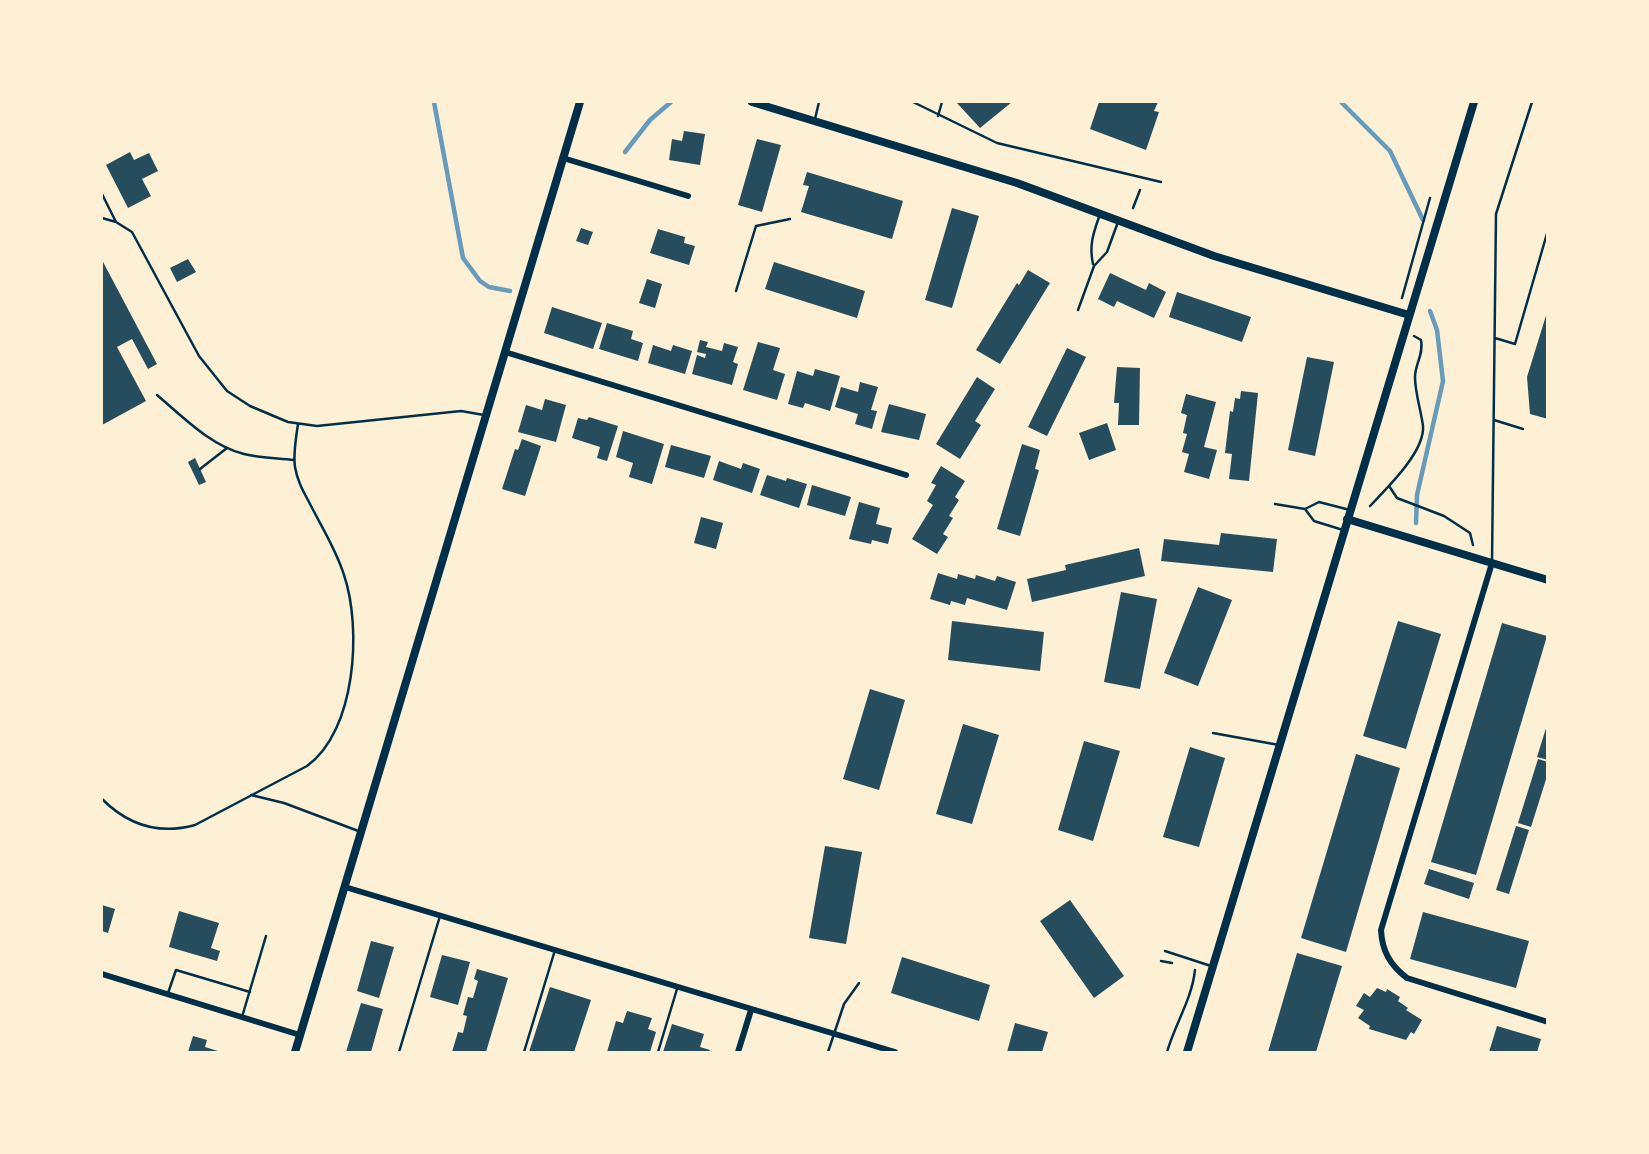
<!DOCTYPE html>
<style>
body{margin:0}
#map{position:relative;width:1649px;height:1154px;overflow:hidden;background:#fdf0d5;font-family:Inter,sans-serif}
canvas{display:block}
.frame{position:absolute;inset:0;border:103px solid #fdf0d5;pointer-events:none}
</style>
<div id="map">
<canvas width="1649" height="1154"></canvas>
<div class="frame"></div>
</div>
<script>
const context = document.querySelector('canvas').getContext('2d');
context.lineJoin = 'round';
function trace(path, color, width, dash) {
  context.strokeStyle = color;
  context.lineWidth = width;
  context.lineCap = dash ? 'butt' : 'round';
  context.setLineDash(dash || []);
  context.stroke(path);
}
function paint(path, color) {
  context.fillStyle = color;
  context.fill(path, 'evenodd');
}
trace(new Path2D(`
 M434,102L463,258L480,281L489,287L510,291
 M1341,102L1390,151L1423,220
 M625,152L650,120L671,102
 M1416,523L1417,495L1443,381L1437,330L1430,311`), '#669bbc', 4.5);
paint(new Path2D(`
 M956,102H1012L980,128Z
 M1099,102H1158L1154,111L1159,112L1146,150L1090,129Z
 M684,131L705,134L700,165L669,160L672,139L682,141Z
 M757,139L781,145L762,212L738,205Z
 M130,152L134,160L149,153L158,171L142,179L151,196L128,208L106,165Z
 M807,172L903,201L892,239L801,212L809,186L803,185Z
 M952,208L979,216L952,308L925,300Z
 M581,228L593,232L588,245L576,241Z
 M658,229L685,237L684,243L695,246L689,265L650,253Z
 M188,259L196,272L177,282L170,268Z
 M102,260L157,364L148,369L132,339L117,347L146,401L102,425Z
 M774,262L865,291L857,318L765,289Z
 M1028,270L1050,283L1000,364L976,350L1017,283L1019,285Z
 M1110,273L1146,290L1149,283L1166,292L1154,318L1117,301L1114,307L1098,299Z
 M647,279L662,284L655,308L639,303Z
 M1177,292L1251,317L1242,342L1169,317Z
 M552,307L602,323L593,349L544,333Z
 M1548,309V419L1530,414L1527,377Z
 M607,323L633,331L631,339L643,343L638,361L599,349Z
 M700,340L708,342L706,347L722,351L724,343L738,347L733,362L738,364L732,385L692,374L697,355L705,358L706,354L697,352Z
 M758,342L780,348L773,370L785,374L777,400L743,390Z
 M653,345L671,351L673,345L692,351L685,374L648,363Z
 M1067,348L1086,357L1047,436L1028,427Z
 M1307,357L1334,362L1315,456L1288,450Z
 M1117,367L1140,368L1139,425H1118L1119,403H1114Z
 M815,369L840,376L830,411L805,403L803,408L788,404L797,371L813,376Z
 M977,377L995,389L975,421L981,425L960,459L936,444Z
 M860,382L878,387L871,410L877,411L872,429L855,424L858,414L835,407L841,387L858,392Z
 M1241,391L1258,393L1249,481L1229,479L1232,454L1225,453L1230,411L1233,412L1235,398L1240,399Z
 M1186,394L1216,402L1204,447L1217,450L1209,479L1184,472L1189,454L1182,452L1187,434L1183,433L1187,415L1181,413Z
 M545,399L566,405L556,442L518,432L526,405L542,410Z
 M889,404L926,414L919,440L881,432Z
 M589,417L618,426L607,461L597,458L600,447L572,438L578,418L587,420Z
 M1107,423L1116,450L1089,460L1079,433Z
 M623,431L664,444L652,484L629,477L633,463L616,457Z
 M522,439L541,446L525,496L502,489L515,449L518,450Z
 M1022,444L1040,450L1035,469L1039,470L1020,536L997,529Z
 M671,445L711,456L704,478L665,467Z
 M195,458L206,482L199,485L188,462Z
 M719,461L741,469L743,463L760,469L752,493L713,480Z
 M941,466L965,481L955,497L959,500L949,516L953,518L943,534L948,537L937,554L912,539L933,505L927,501L936,485L931,483Z
 M767,475L786,481L787,478L807,484L799,508L760,495Z
 M812,485L851,497L845,516L807,505Z
 M859,502L880,508L876,524L892,528L888,544L872,540L871,544L849,539Z
 M701,517L723,523L716,549L694,543Z
 M1221,533L1277,539L1273,572L1161,561L1164,539L1219,545Z
 M1139,548L1145,576L1032,602L1027,579L1066,570L1065,565Z
 M938,573L957,579L958,574L975,579L976,575L995,581L997,576L1016,582L1007,610L967,598L965,605L951,601L950,605L930,599Z
 M1198,587L1232,600L1198,686L1164,673Z
 M1121,592L1157,599L1140,689L1104,682Z
 M952,621L1044,632L1040,671L948,660Z
 M1398,621L1441,634L1406,749L1363,736Z
 M1502,623L1547,636L1476,875L1431,862Z
 M870,689L905,700L879,790L843,779Z
 M963,724L999,735L972,824L936,814Z
 M1547,725H1548V760L1537,757Z
 M1084,741L1120,751L1093,841L1058,830Z
 M1190,747L1225,758L1199,847L1163,837Z
 M1356,754L1400,768L1346,952L1301,938Z
 M1538,759L1548,762V773L1531,827L1518,823Z
 M1516,826L1529,830L1509,894L1496,890Z
 M825,846L862,852L846,944L809,938Z
 M1429,869L1474,883L1469,899L1424,884Z
 M1070,900L1124,976L1094,998L1040,921Z
 M102,905L115,909L108,933L102,931Z
 M179,911L219,923L211,948L220,951L217,961L169,947Z
 M1423,912L1529,941L1516,988L1410,959Z
 M371,941L394,947L379,998L357,991Z
 M1297,953L1342,966L1316,1052H1268Z
 M442,955L470,962L458,1005L430,997Z
 M902,957L990,985L979,1021L891,993Z
 M477,969L508,978L486,1052H452L458,1032L463,1033L467,1016L463,1015L468,997L473,998L478,981L474,979Z
 M550,987L591,1000L574,1052H529Z
 M1377,988L1386,992L1387,989L1400,997L1398,1001L1408,1008L1406,1010L1422,1020L1414,1034L1411,1032L1406,1040L1369,1029L1370,1026L1358,1018L1364,1010L1356,1006L1364,993L1370,997Z
 M361,1003L383,1009L371,1052H346Z
 M627,1011L652,1018L648,1029L656,1032L650,1052H607L616,1021L623,1023Z
 M1015,1023L1048,1032L1042,1052H1007Z
 M672,1024L704,1034L700,1047L710,1050L709,1052H663Z
 M1497,1026L1541,1039L1537,1052H1489Z
 M193,1036L207,1040L205,1047L221,1052H188Z`), '#264d5e');
trace(new Path2D(`
 M1133,208L1140,190
 M1402,298L1430,198
 M1389,486L1397,498L1444,516L1470,533L1473,545
 M1370,506C1386,489 1425,452 1423,426C1421,410 1415,393 1415,377C1415,364 1424,354 1421,340L1414,336
 M1161,961L1172,963
 M1167,1052C1175,1024 1192,999 1195,970`), '#003049', 2.5);
trace(new Path2D(`
 M913,102L997,143L1161,182
 M938,116L942,102
 M815,119L819,102
 M102,194L116,222
 M102,218L116,222L132,232L199,356L227,391L250,406L288,422L317,426L461,411L484,415
 M1093,264C1089,246 1093,234 1099,217
 M736,291L756,226L790,219
 M1078,310L1094,266L1107,252L1118,222
 M1495,338L1515,344L1548,230
 M157,395C183,417 211,446 244,454C260,458 278,458 294,460
 M1494,420L1523,429
 M200,469L227,448
 M1275,504L1305,509L1319,502L1350,510
 M1305,509L1314,521L1343,530
 M1492,562L1496,214L1532,102
 M1213,733L1279,745
 M251,795L284,803L361,832
 M102,799C128,825 159,835 195,825L307,766C356,731 362,628 344,575C336,549 321,526 309,502C303,491 297,480 295,467C293,454 296,438 298,424
 M1165,951L1211,966
 M168,993L176,970L250,992
 M242,1017L266,936
 M399,1052L440,916
 M524,1052L555,950
 M658,1052L677,989
 M828,1052L844,1004L859,983`), '#003049', 2.5);
trace(new Path2D(`
 M563,158L688,196
 M505,352L906,475
 M1492,563L1381,930C1382,951 1390,965 1407,978L1548,1022
 M345,887L895,1052
 M102,974L300,1035
 M738,1052L751,1010`), '#003049', 6);
trace(new Path2D(`
 M752,102L1017,183L1214,256L1409,315
 M1347,519L1548,580
 M295,1052L580,102
 M1187,1052L1474,102`), '#003049', 8);
</script>
